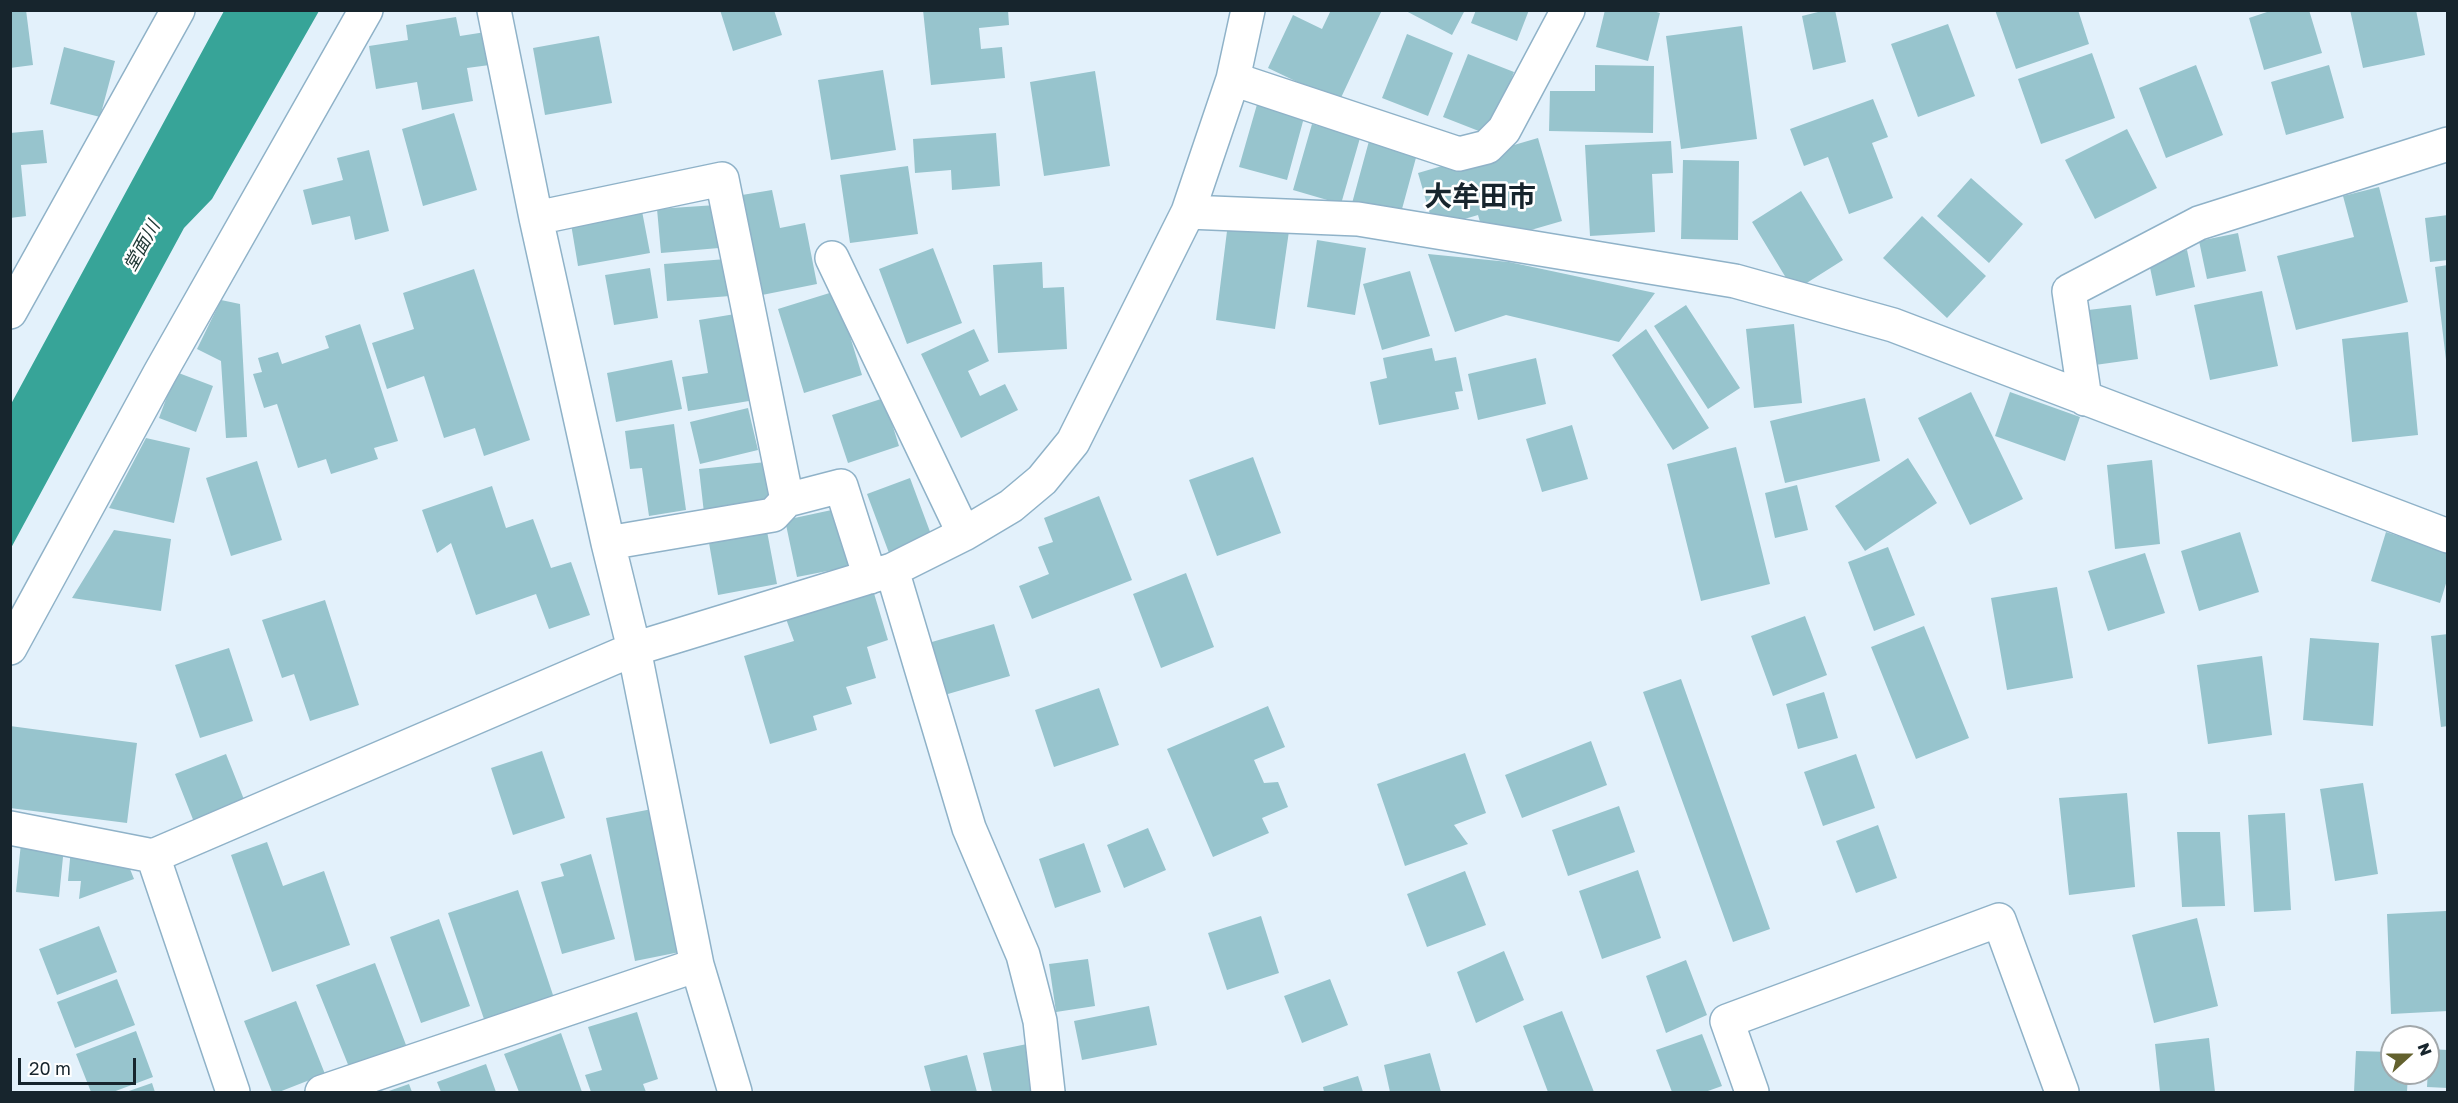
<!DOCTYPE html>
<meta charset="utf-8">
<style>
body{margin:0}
#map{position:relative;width:2458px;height:1103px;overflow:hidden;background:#e3f1fb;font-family:"Golos Text",sans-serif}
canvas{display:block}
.frame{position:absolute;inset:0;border:12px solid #17252d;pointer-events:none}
.north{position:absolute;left:2380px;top:1025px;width:60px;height:60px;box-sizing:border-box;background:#fff;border:2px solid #a2a8ab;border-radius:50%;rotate:69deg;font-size:16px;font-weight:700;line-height:24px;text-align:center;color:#17252d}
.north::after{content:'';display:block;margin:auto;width:21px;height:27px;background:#63612e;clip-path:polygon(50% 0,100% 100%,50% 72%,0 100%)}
.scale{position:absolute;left:18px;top:1058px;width:118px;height:27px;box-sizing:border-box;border:3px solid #17252d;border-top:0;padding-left:8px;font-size:18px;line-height:21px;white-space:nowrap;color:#17252d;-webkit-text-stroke:4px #fff;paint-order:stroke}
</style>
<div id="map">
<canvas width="2458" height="1103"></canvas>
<div class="frame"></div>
<div class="north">N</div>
<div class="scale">20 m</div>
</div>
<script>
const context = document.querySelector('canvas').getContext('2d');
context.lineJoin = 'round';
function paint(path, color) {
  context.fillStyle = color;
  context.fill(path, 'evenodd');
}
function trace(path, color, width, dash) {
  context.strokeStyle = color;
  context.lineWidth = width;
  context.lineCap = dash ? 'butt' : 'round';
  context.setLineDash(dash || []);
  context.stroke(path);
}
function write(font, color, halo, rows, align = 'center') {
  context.font = font + ' "Golos Text","Noto Sans JP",sans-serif';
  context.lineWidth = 5;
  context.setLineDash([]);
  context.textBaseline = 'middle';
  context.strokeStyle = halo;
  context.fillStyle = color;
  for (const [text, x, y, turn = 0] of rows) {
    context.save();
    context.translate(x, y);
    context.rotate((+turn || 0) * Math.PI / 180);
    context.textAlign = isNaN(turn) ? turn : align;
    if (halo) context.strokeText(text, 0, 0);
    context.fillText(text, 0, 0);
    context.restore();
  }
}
paint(new Path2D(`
 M224,11H319L212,199L184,228L11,548V404Z`), '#37a498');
paint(new Path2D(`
 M10,10H26L33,65L10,68Z
 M720,10H774L782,35L733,51Z
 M923,10H1008L1009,25L979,28L981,49L1002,47L1005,78L931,85Z
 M1331,10H1382L1339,102L1268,68L1293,15L1322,29Z
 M1404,10H1465L1452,35Z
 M1476,10H1529L1517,41L1471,23Z
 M1605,10H1649L1660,13L1648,61L1596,47Z
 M1826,10H1835L1846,62L1813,70L1802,16Z
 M1995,10H2078L2089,44L2016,69Z
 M2273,10H2309L2322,53L2264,70L2249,18Z
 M2350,10H2416L2425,55L2363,68Z
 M456,17L460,36L492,31L497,64L467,68L473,101L422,110L417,82L376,89L369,46L408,40L406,25Z
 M1948,24L1975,96L1918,117L1891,44Z
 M1742,26L1757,139L1681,149L1666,36Z
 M1407,34L1453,53L1428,116L1382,98Z
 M599,36L612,103L545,115L533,48Z
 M64,47L115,61L100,117L50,104Z
 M2092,53L2115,118L2041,144L2018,79Z
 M1468,54L1514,72L1489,135L1443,117Z
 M1595,65L1654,66L1653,133L1549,131L1550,91H1595Z
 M2196,65L2223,135L2166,158L2139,88Z
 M2329,65L2344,118L2286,135L2271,82Z
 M883,70L896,150L831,160L818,80Z
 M1095,71L1110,166L1044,176L1030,82Z
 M1873,99L1888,137L1872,143L1893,198L1849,214L1828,157L1804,166L1790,129Z
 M1258,101L1305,114L1287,180L1239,167Z
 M454,113L477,190L423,206L402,129Z
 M1312,124L1360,138L1341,204L1293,190Z
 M2127,129L2157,188L2095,219L2065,160Z
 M43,130L47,163L21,165L26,216L10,218V133Z
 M996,133L1000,186L952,190L951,170L915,173L913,139Z
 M1538,138L1562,221L1486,243L1478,215L1434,228L1418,173Z
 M1369,141L1417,154L1399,220L1351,207Z
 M1671,141L1673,173L1652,174L1655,232L1590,236L1585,145Z
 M369,150L389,231L355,240L350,216L312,225L303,190L343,180L337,158Z
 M1683,160L1739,161L1738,240L1681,239Z
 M908,166L918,234L850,243L840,175Z
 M1971,178L2023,224L1989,263L1937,216Z
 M2379,187L2408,302L2296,330L2277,256L2354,237L2343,196Z
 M772,190L780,228L805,223L817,284L762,295L742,195Z
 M1801,191L1843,260L1794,291L1752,222Z
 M716,205L719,248L661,253L657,209Z
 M642,211L650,253L578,266L571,224Z
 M2448,215V260L2430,262L2425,218Z
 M1922,216L1986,276L1947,318L1883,258Z
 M1228,223L1289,231L1275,329L1216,320Z
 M2238,233L2246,271L2207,279L2199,241Z
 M1317,240L1366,248L1355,315L1307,307Z
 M933,248L962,323L907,344L879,269Z
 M2187,250L2195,287L2156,296L2148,258Z
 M1428,254L1509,262L1655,293L1619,342L1506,315L1455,332Z
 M726,259L730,296L667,301L664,264Z
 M1042,262L1043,288L1064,287L1067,349L998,353L993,265Z
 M2448,265V360H2446L2435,267Z
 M650,268L658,318L614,325L605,275Z
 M474,269L530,440L484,456L475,428L444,438L424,376L387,389L372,343L414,329L403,293Z
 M1410,271L1430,336L1382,350L1363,284Z
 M836,291L862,375L804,393L778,309Z
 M2262,291L2278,366L2210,380L2194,305Z
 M221,300L240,304L247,437L226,438L221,361L197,349Z
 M1686,305L1740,388L1708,409L1654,326Z
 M2131,305L2138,359L2095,365L2088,310Z
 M735,314L749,401L688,411L682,377L708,373L699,320Z
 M360,324L398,441L374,448L378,459L331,474L326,459L298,468L277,404L264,408L253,374L262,372L258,358L278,352L282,364L329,348L325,336Z
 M1794,324L1802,403L1754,408L1746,329Z
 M974,329L989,361L968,371L980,396L1005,384L1018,410L961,438L921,354Z
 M1646,329L1709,428L1673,450L1612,355Z
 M2408,332L2418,435L2352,442L2342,339Z
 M1432,348L1435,361L1456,357L1463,391L1455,392L1459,409L1379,425L1370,382L1387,378L1383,358Z
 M1536,358L1546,404L1478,420L1468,374Z
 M672,360L682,409L616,422L607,373Z
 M176,372L213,386L196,432L159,418Z
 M1971,392L2023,499L1970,525L1918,418Z
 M2010,392L2080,417L2065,461L1995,436Z
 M884,398L899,446L848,463L832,415Z
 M1865,398L1880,461L1785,483L1770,421Z
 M748,408L758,450L700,464L690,422Z
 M674,424L686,510L649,516L642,468L630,469L625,431Z
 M1572,425L1588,479L1542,492L1526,439Z
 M146,438L190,448L174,523L109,508Z
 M1736,447L1770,584L1701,601L1667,464Z
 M1253,457L1281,533L1217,556L1189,480Z
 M1908,458L1937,503L1865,551L1835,506Z
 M2152,460L2160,544L2115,549L2107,465Z
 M257,461L282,540L231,556L206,478Z
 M766,462L771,506L704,513L699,469Z
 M910,478L932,537L889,553L867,494Z
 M1797,485L1808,530L1775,538L1765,493Z
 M492,486L506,528L533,519L551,568L571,562L590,615L549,629L536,594L476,615L451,543L437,553L422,510Z
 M1099,496L1132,580L1032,619L1019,586L1049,574L1038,547L1053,542L1044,518Z
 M841,508L853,566L797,577L785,520Z
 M766,526L777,584L718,595L708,537Z
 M114,530L171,539L161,611L72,598Z
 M2240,532L2259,592L2199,611L2181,551Z
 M2386,532L2448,552V577L2440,603L2371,581Z
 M1888,547L1915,615L1874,631L1848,562Z
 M2145,553L2165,613L2108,631L2088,571Z
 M1186,573L1214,647L1161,668L1133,594Z
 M2057,587L2073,678L2007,690L1991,598Z
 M873,590L888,640L867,647L876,678L846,687L852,704L813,716L817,730L770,744L744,656L794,641L785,616Z
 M325,600L359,705L310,721L294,674L282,678L262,620Z
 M1805,616L1827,675L1773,696L1751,636Z
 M994,624L1010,676L941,696L925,644Z
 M1924,626L1969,738L1916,759L1871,647Z
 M2448,634V726L2441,727L2431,636Z
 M2310,638L2379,643L2373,726L2303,720Z
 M229,648L253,721L200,738L175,665Z
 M2262,656L2272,735L2208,744L2197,665Z
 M1681,679L1770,929L1733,942L1643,692Z
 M1099,688L1119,745L1054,767L1035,710Z
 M1824,692L1838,738L1798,749L1786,704Z
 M1268,706L1285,747L1254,760L1264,783L1278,782L1288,807L1262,818L1269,833L1213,857L1167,749Z
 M10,726L137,743L127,823L10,808Z
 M1591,741L1607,785L1522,818L1505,775Z
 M542,751L565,818L513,835L491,768Z
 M1465,753L1486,813L1454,825L1468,844L1405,866L1377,784Z
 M226,754L245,802L194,822L175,774Z
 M1856,754L1875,808L1823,826L1804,772Z
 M2363,783L2378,874L2335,881L2320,789Z
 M2127,793L2135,887L2069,895L2059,798Z
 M1619,806L1635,852L1568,876L1552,830Z
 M652,809L680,952L635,961L606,818Z
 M2285,813L2291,910L2254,912L2248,815Z
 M1878,825L1897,878L1856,893L1836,841Z
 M1148,828L1166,870L1124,888L1107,845Z
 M2177,832H2220L2225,906L2182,907Z
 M267,842L283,886L324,871L350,945L272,972L231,855Z
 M21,843L64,847L59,897L16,892Z
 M1084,843L1101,892L1055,908L1039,859Z
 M71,848L124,854L134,879L79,899L81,881H68Z
 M591,854L615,939L562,954L541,882L564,876L560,864Z
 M1638,870L1661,938L1602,959L1579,891Z
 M1465,871L1486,925L1427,947L1407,894Z
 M518,890L556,1004L487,1028L448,913Z
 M2446,911L2448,1011L2391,1014L2387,914Z
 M1261,916L1279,973L1227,990L1208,933Z
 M2197,918L2218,1006L2154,1023L2132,935Z
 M439,919L470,1006L421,1023L390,937Z
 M99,926L117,972L57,995L39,949Z
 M1504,951L1524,1000L1476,1023L1457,972Z
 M1088,959L1095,1006L1056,1012L1049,964Z
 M1686,960L1707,1015L1666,1033L1646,976Z
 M375,963L406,1045L349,1067L316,985Z
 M117,979L135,1025L75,1048L57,1002Z
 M1330,979L1348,1025L1302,1043L1284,996Z
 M296,1001L325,1074L279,1092H272L244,1021Z
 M1149,1006L1157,1045L1082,1060L1074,1021Z
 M1562,1011L1594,1092H1548L1523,1026Z
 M637,1012L658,1079L643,1084L646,1092H591L585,1075L602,1070L588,1027Z
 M136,1031L153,1077L113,1092H91L76,1054Z
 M561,1033L582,1092H519L504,1054Z
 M1702,1034L1722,1086L1705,1092H1672L1656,1050Z
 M2209,1038L2215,1092H2160L2155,1044Z
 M1027,1044L1038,1092H992L983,1053Z
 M2429,1049L2448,1050V1088L2427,1087Z
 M2356,1051L2392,1052V1073H2408L2407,1092H2354Z
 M1430,1053L1441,1092H1390L1384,1065Z
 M967,1055L977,1092H931L924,1066Z
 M486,1064L496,1092H441L437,1082Z
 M1358,1076L1363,1092H1324L1323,1087Z
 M152,1083L155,1092H126Z
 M409,1084L412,1092H386Z`), '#97c4cd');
const minor = new Path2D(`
 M494,10L536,218L608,543L634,649L697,965L735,1092
 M1233,79L1459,154L1487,147L1504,130L1568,10
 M1188,212L1358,219L1735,281L1893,325L2448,536
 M536,218L722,179L787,500L841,486L870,577
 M832,258L964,534
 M10,312L178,10
 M2085,399L2069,291L2199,223L2448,144
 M608,543L773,515L787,500
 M892,570L969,828L1023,955L1040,1021L1048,1092
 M10,648L160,373L366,10
 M10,828L153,856L634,649L892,570L964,534L1011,506L1042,480L1073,442L1188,212L1233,79L1248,10
 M153,856L233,1092
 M322,1092L697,965
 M1752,1092L1727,1021L1999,920L2062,1092`);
trace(minor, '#8fb2c8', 36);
trace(minor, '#fff', 33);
write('italic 18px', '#213936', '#fff', [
 ["堂面川",142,246,-61]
]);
write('bold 28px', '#17252d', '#fff', [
 ["大牟田市",1480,197]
]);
</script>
